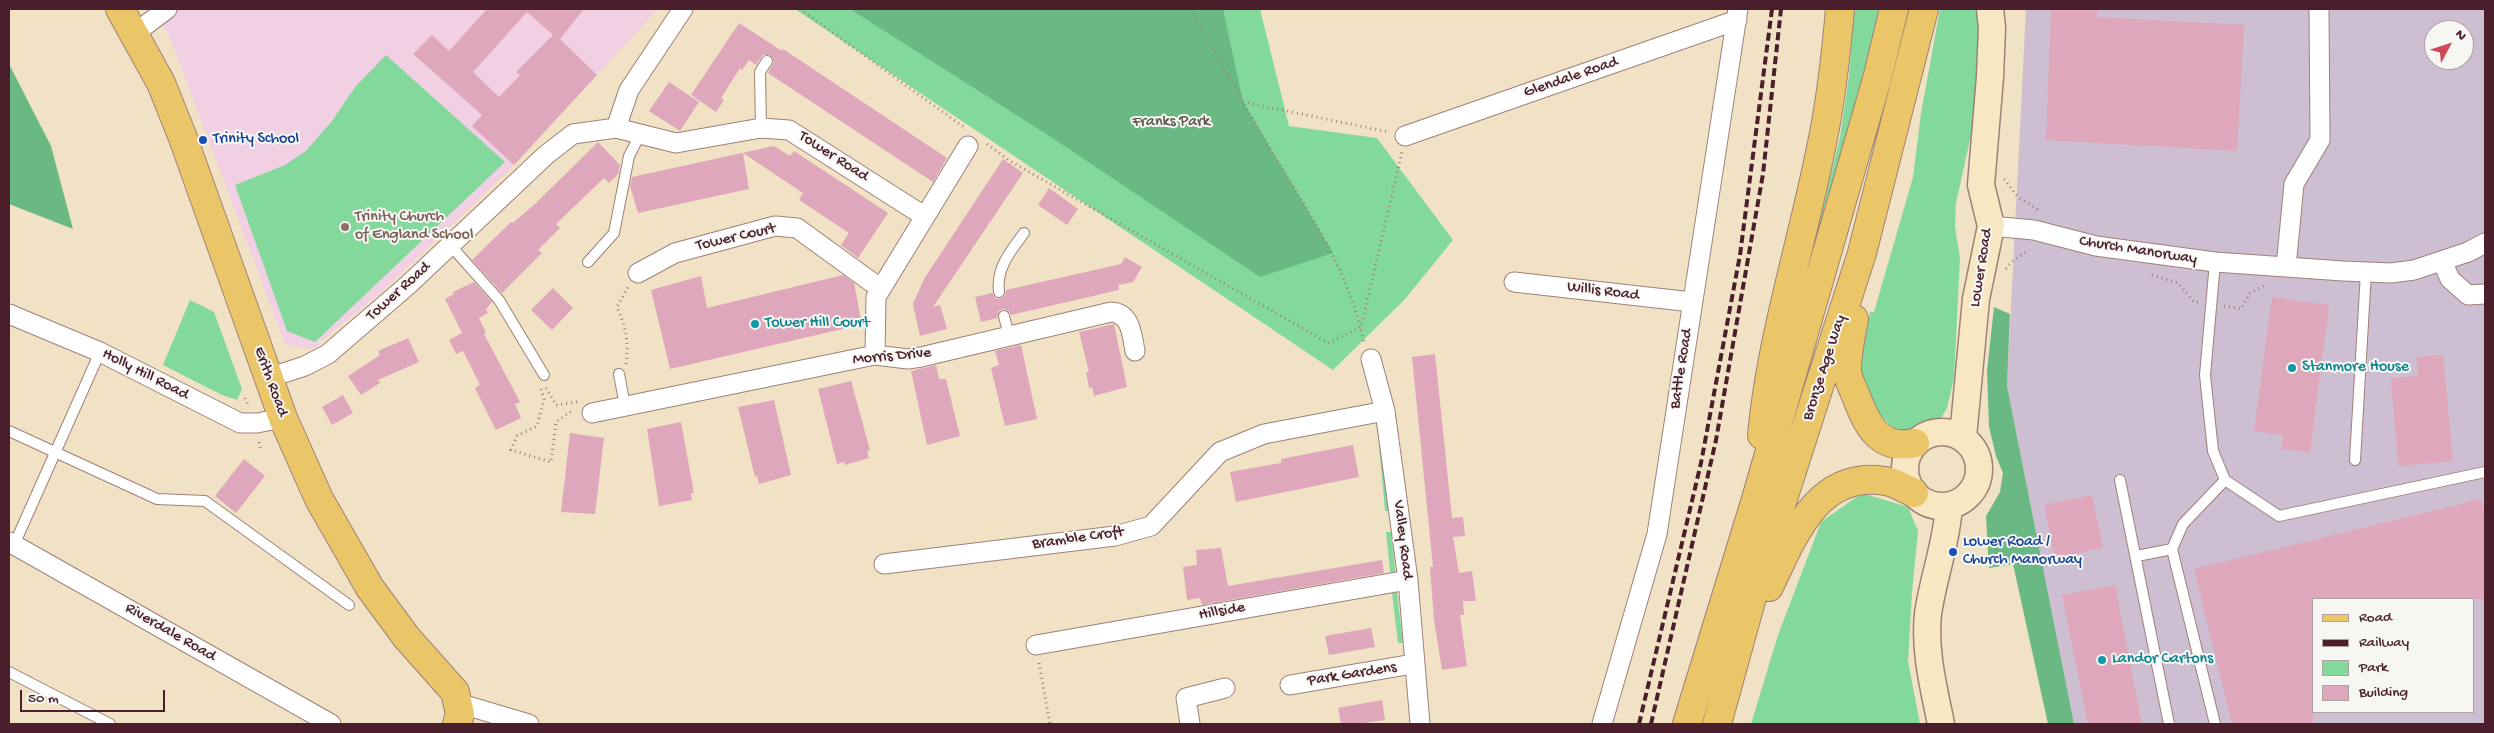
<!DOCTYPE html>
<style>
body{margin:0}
#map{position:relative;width:2494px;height:733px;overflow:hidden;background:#f1e2c6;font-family:"Gochi Hand",sans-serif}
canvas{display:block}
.frame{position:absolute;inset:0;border:10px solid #4a1f2b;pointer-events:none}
.legend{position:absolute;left:2312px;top:598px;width:162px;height:115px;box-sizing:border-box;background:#f6f6f2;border:1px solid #b1a0a2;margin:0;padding:6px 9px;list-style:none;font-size:15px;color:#4a1f2b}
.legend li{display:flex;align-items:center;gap:10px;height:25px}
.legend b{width:25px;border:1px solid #b1a0a2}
.north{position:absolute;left:2424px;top:20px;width:50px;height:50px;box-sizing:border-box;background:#f6f6f2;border:1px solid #b1a0a2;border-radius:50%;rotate:50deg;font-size:14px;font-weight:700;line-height:20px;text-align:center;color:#4a1f2b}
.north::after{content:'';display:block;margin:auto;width:18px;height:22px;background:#d1495b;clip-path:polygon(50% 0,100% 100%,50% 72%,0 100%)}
.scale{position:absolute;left:20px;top:690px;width:145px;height:22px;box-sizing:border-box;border:2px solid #4a1f2b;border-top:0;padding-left:6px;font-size:15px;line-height:18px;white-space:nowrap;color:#4a1f2b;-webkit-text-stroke:4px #f6f6f2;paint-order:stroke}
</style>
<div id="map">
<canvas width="2494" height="733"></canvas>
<div class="frame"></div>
<ul class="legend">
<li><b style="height:6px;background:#ebc669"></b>Road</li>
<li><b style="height:6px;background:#4a1f2b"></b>Railway</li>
<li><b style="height:14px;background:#83d99c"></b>Park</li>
<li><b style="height:14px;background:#dea7bb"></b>Building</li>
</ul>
<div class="north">N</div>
<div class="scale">50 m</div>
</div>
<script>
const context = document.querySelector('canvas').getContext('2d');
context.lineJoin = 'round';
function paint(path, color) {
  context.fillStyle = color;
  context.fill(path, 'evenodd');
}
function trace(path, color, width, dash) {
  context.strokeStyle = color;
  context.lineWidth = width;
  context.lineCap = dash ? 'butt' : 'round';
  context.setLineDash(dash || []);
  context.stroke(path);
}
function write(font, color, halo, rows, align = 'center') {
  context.font = font + ' "Gochi Hand",sans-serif';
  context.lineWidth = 4;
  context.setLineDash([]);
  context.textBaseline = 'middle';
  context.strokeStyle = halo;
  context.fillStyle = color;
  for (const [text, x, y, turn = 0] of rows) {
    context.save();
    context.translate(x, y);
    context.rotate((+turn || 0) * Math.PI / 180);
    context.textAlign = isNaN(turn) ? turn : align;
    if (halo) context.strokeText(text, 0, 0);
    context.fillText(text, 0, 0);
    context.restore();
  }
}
paint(new Path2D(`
 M151,9H658L510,169L388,286L312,349L285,344L169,35Z`), '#f1d0e3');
paint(new Path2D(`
 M2026,9H2485V724H2074L2007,386ZM2434,30H2464V60H2434ZM2313,599H2473V712H2313Z`), '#cebed1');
paint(new Path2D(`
 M795,9H1260L1289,126L1377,138L1453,240L1405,299L1333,370Z
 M1854,9H1883L1799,308L1840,137L1849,76Z
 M1940,9H1977L1979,17V59L1971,135L1956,203L1955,227L1960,258L1954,378L1947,408L1937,425L1926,431L1912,434L1901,433L1890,425L1878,412L1859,373L1870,312H1874L1913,177L1921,113Z
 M386,55L505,162L315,342L287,331L235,185L285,165L306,151L332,121L355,87Z
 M190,300L214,312L242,389L237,400L222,395L163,365Z
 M1379,444L1383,445L1390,511H1385Z
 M1862,493L1908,507L1918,531L1912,593L1908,661L1920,724H1751L1778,635L1821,522Z
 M1386,532H1391L1396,578L1391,579Z
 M1397,592L1403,643H1398L1392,593Z`), '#83d99c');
paint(new Path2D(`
 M850,9H1223L1243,102L1333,253L1260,277L1054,139Z
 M9,64L51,146L73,229L9,204Z
 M1994,307L2010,314L2007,386L2074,724H2048L2013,564L1989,568L1986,516L2000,492L2003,473L1996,456L1989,427L1987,371Z`), '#6ab984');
paint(new Path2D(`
 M487,9H584L560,39L597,75L514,165L472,126L482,115L413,54L432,35L449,51ZM527,12L553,35L516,72L520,75L499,97L473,72Z
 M2051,9H2097V17L2244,25L2237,151L2046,140Z
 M739,23L782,51L783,49L947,158L933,182L768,73L774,62L770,55H763L756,65L749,60L742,70L740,68L721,98L724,100L716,112L691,95Z
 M669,82L699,102L680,131L649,111Z
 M598,142L620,165L618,174L609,183L604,178L556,224L560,228L538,250L542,253L502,293L472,260L511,222L513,223L536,203Z
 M774,146L790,156L794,151L888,213L858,258L841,245L849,233L799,200L803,193L743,153L749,189L638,213L630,186L632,177Z
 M1003,159L1023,173L933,307L940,305L947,329L920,336L913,304L924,279Z
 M1049,188L1078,209L1067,225L1038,205Z
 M1125,257L1142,267L1133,282L1118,285L1119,290L1011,315L1009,311L1003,309L999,311L997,318L981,322L975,297L992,293L995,298L1000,299L1005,296L1006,290L1121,264Z
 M843,275L854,283L861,319L851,321V327L670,369L651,290L701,276L707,308Z
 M474,282L492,302L486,309L488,313L479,318L486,333L484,334L520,402L515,404L521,418L496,430L475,388L480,385L463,351L456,354L449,340L462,333L445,299L454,294L453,292Z
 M553,288L573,308L552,330L531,310Z
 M2272,297L2329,305L2310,453L2281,449L2283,435L2254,431Z
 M1114,324L1127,387L1094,396L1092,387L1089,388L1086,372H1089L1079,332Z
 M408,338L419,362L378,380L380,383L361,395L348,376L380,355L378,351Z
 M1021,345L1037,419L1005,426L991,368L999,365L995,351Z
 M1435,354L1452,518L1463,517L1465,536L1453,537L1459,573L1472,571L1476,601H1463L1464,615H1460L1467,666L1442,670L1434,620L1430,567H1433L1412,357Z
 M2443,355L2453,461L2398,466L2391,378L2418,376L2416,357Z
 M936,365L939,379H946L960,436L927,445L911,371Z
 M851,381L870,450L867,451L869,458L845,465L844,462L837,464L818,389Z
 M343,395L353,413L332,425L322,407Z
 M774,400L791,475L759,484L757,476L755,477L738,407Z
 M681,422L694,493H691L692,500L659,506L647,429Z
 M570,433L604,438L595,514L561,512Z
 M1353,445L1359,477L1236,502L1230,472L1281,463V459Z
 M244,459L265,476L236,513L215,496Z
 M2092,495L2103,548L2055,558L2044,505Z
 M2481,499L2485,516V599H2313V724H2232L2194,569Z
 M1221,548L1228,586L1382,560L1384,573L1202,605L1200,598L1187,600L1183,567L1197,565L1196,550Z
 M2115,585L2142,724H2088L2062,595Z
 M1371,628L1375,647L1329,655L1325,636Z
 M1382,700L1385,720L1358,724H1341L1338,708Z`), '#dea7bb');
const lane = new Path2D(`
 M761,128L760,72L767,61
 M451,246L499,300L544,375
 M588,262L614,233L629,156L641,133
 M2215,262L2205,375L2213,451L2225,480L2279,516L2485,472
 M999,292C996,268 1010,252 1024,233
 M1004,316L1009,336
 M619,374L625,406
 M9,431L157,499L205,501L349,605
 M2355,460L2366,272
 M2120,480L2169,724
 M14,545L100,352
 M2137,556L2172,549
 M9,672L110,724
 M2215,724L2172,549L2183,524L2225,480`);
const street = new Path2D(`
 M135,33L167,9
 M616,128L629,90L683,9
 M1405,136L1737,20
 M1991,226L2034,230L2096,246L2215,262L2343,271L2391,273L2414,270L2468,252L2485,243
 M2442,261L2450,279L2468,295L2485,294
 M2286,267L2294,184L2320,140L2319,9
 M638,273L675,253L775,226L797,228L881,289
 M1514,282L1692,302
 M9,314L100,352L240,423H257L283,418
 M875,355L876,297L968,146
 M1371,359L1385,411L1408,580L1420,724
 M268,378L305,366L328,354L408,285L546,155L573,134L616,128L676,143L761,128L789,130L924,216
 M592,413L875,355L908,359L921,357L1111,312C1131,313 1132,335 1135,351
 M9,542L331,724
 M884,564L1115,536L1151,526L1220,452L1264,434L1385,411
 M1036,645L1408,580
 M1290,685L1413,664
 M458,703L529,724
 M1190,724L1186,698L1225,688
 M1602,724L1657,534L1738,9`);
const secondary = new Path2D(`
 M1905 469a37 37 0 1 1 74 0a37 37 0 1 1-74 0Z
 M1963,437L1976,299L1991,226L1981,185L1990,77L1992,28L1990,9
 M1941,724C1934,689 1924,651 1928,614C1933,578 1947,542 1949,506`);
const primary = new Path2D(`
 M120,9L161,83L183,138L283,418L319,499L370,588L407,638L455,692L460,714L457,724
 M1854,319C1851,336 1847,353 1847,370C1847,378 1853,388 1856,396C1867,425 1879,451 1915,443
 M1762,435C1771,338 1802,244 1821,148C1831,102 1836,55 1840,9
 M1769,587C1793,537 1817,470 1885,481C1895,482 1905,489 1914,493
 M1687,724L1756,499L1877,79L1894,9
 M1717,724L1755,586L1862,253L1924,9`);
trace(lane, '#9e8078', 12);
trace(street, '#9e8078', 21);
trace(secondary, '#9e8078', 29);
trace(primary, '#9e8078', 30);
trace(new Path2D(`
 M800,9L965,128
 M1190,9C1218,58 1246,108 1275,157C1311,216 1351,275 1364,344
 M1243,102L1389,132
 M987,144L1010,161L1328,343L1361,327L1402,152
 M2004,179L2018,197L2037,209V212
 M2006,269L2011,262L2029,250
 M2152,275L2178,283L2194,302H2198
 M2224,306L2241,309L2250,293L2265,285
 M626,364C629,342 626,327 617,307L628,287
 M546,388L556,405L577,402
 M541,389L544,399L537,426L517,436L511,450L551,462L556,422L573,410
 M245,398L248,405
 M259,442L261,451
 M1039,663L1050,724`), '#9e8078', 3, [1, 4]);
trace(lane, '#fff', 10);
trace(street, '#fff', 19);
trace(secondary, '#f7e8c3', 26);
trace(primary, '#ebc669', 28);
trace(new Path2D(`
 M1639,724L1701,463L1740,255L1772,9
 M1651,724L1716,440L1763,174L1781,9`), '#4a1f2b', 4, [8, 4]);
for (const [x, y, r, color] of [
 [203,140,5,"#1a4fb4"],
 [345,227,5,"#8d6e63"],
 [755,324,5,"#0f9aa8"],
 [2292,368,5,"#0f9aa8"],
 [1953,552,5,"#1a4fb4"],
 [2102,660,5,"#0f9aa8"]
]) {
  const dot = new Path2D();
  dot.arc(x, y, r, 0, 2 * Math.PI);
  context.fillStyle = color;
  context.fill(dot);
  trace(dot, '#f6f6f2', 2);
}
write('16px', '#4a1f2b', '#f6f6f2', [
 ["Glendale Road",1571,78,-19],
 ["Tower Road",833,157,33],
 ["Tower Court",736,238,-13],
 ["Church Manorway",2138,251,9],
 ["Lower Road",1982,268,-81],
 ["Tower Road",399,292,-42],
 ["Willis Road",1603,292,7],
 ["Morris Drive",892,357,-5],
 ["Bronze Age Way",1825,368,-72],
 ["Battle Road",1682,369,-81],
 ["Holly Hill Road",145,375,27],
 ["Erith Road",270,382,70],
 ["Bramble Croft",1078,539,-8],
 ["Valley Road",1402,540,83],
 ["Hillside",1222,612,-10],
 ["Riverdale Road",170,633,30],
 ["Park Gardens",1352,675,-9]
]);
write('16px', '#5b574d', '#f6f6f2', [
 ["Franks Park",1171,123]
]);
write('16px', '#164399', '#f6f6f2', [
 ["Trinity School",213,140],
 ["Lower Road /",1963,543],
 ["Church Manorway",1963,561]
], 'left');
write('16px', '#785e54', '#f6f6f2', [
 ["Trinity Church",355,218],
 ["of England School",355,236]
], 'left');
write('16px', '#0d838f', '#f6f6f2', [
 ["Tower Hill Court",765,324],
 ["Stanmore House",2302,368],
 ["Landor Cartons",2112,660]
], 'left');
</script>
